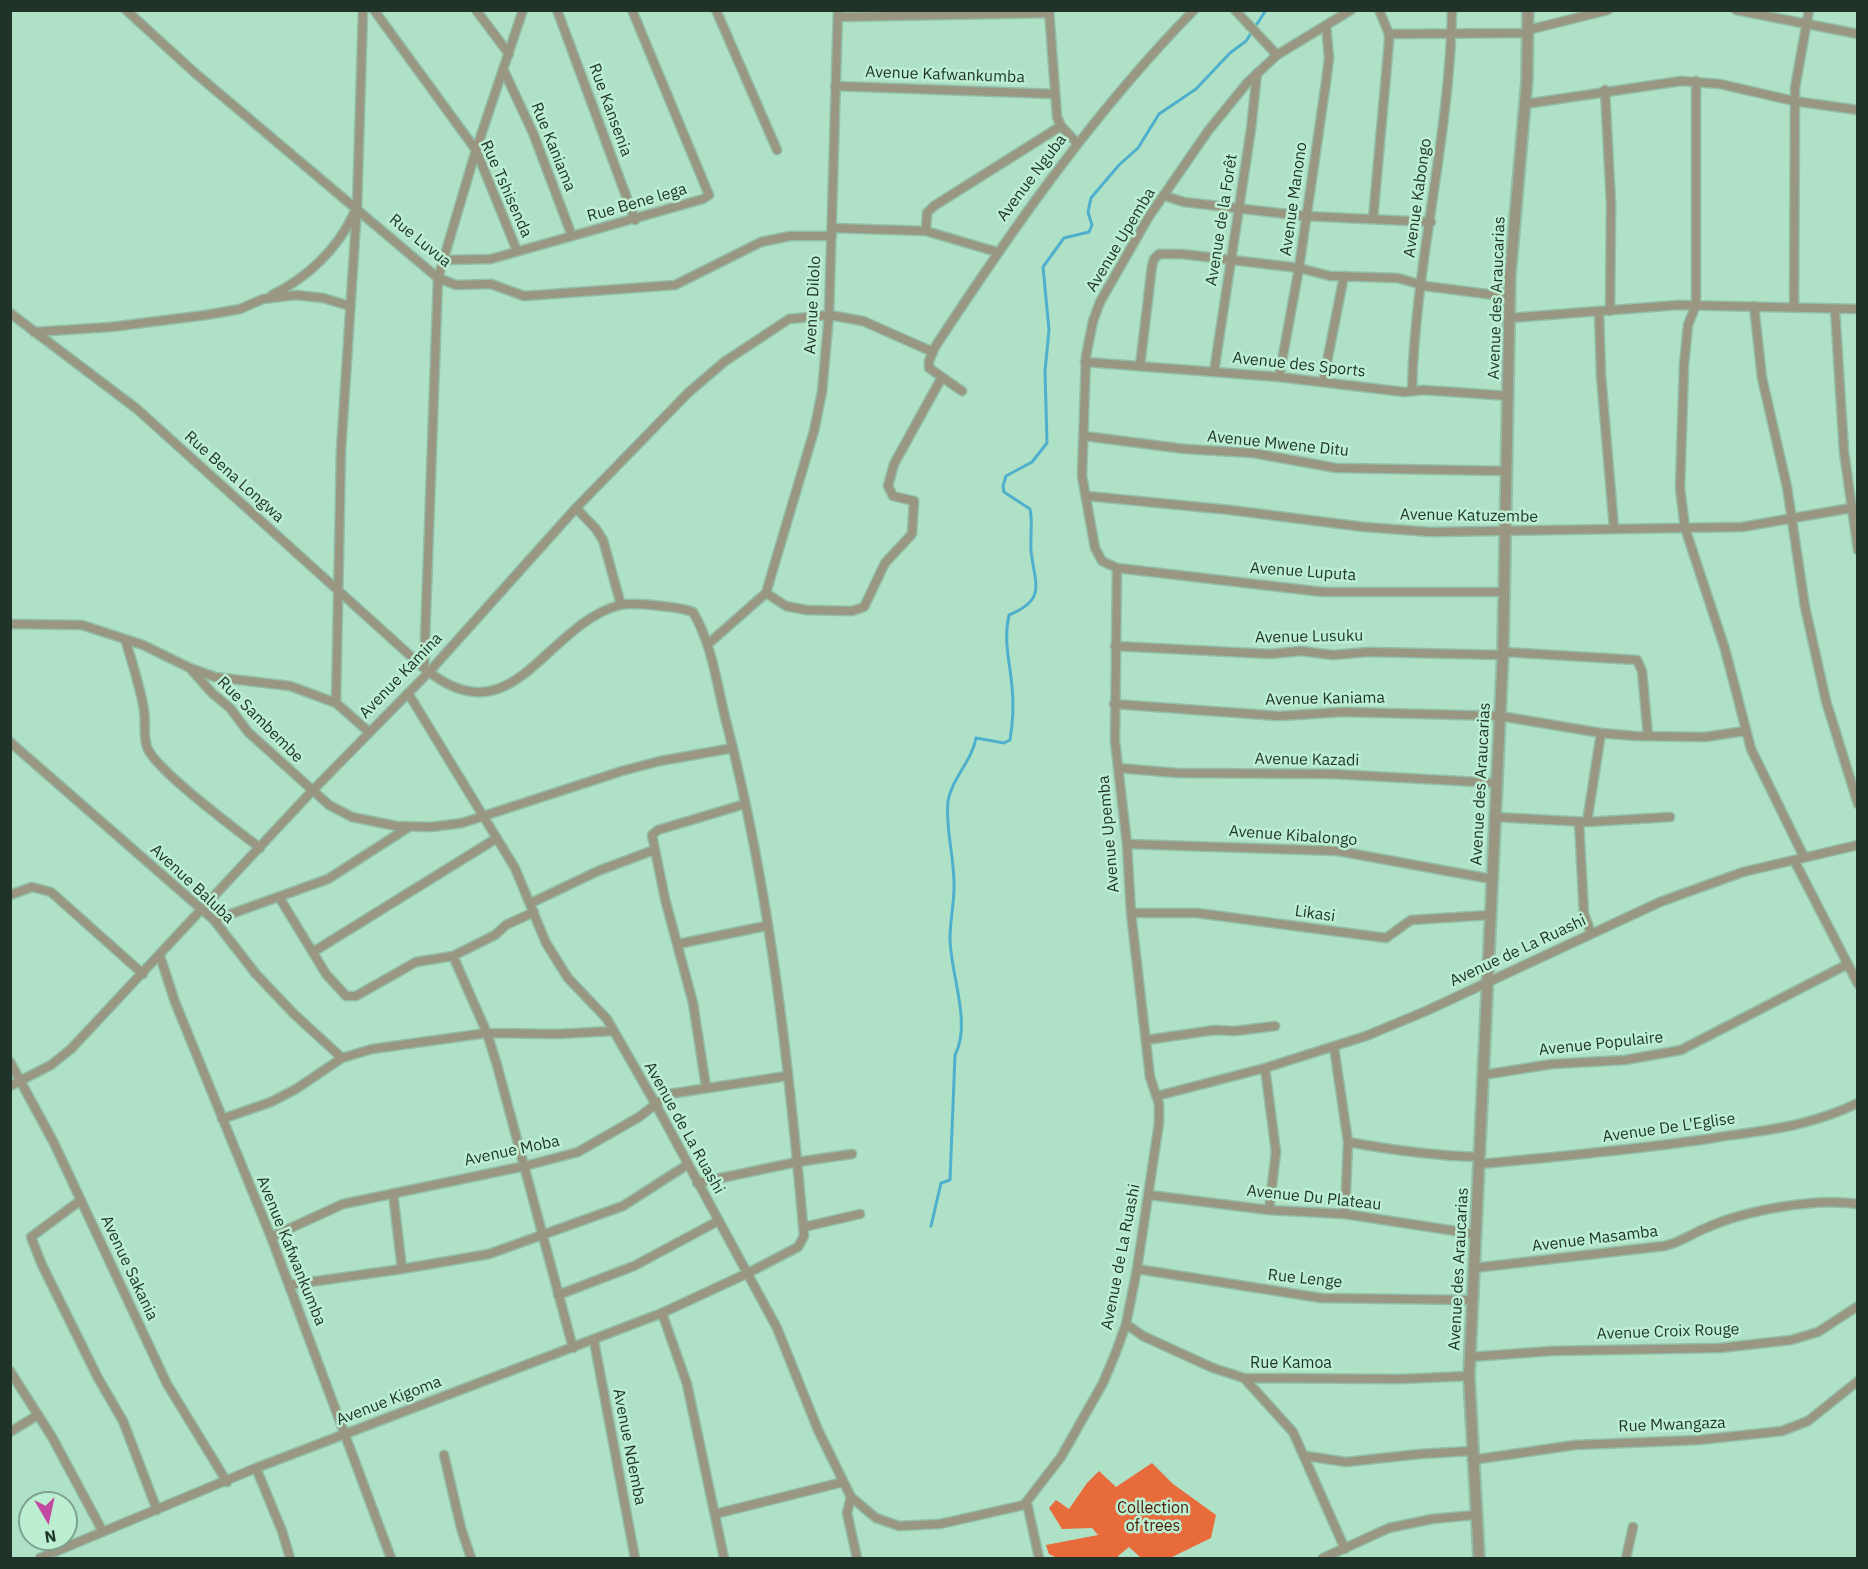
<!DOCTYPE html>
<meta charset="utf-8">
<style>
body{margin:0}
#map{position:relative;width:1868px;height:1569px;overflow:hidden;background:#afe1c6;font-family:"IBM Plex Sans",sans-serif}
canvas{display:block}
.frame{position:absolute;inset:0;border:12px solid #1f3329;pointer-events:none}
.north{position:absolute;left:18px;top:1491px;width:60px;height:60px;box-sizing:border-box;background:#bceed2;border:2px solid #7da38e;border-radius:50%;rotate:171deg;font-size:16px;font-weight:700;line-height:24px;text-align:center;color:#1f3329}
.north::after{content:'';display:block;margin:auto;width:21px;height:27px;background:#c1499f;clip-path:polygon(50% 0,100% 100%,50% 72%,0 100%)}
</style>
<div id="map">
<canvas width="1868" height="1569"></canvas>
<div class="frame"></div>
<div class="north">N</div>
</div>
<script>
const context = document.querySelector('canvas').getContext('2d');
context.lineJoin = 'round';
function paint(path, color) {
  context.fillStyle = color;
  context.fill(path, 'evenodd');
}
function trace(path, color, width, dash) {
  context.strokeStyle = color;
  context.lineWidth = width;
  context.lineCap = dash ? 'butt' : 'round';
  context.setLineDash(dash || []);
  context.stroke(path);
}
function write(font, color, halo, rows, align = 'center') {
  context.font = font + ' "IBM Plex Sans",sans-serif';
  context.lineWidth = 5;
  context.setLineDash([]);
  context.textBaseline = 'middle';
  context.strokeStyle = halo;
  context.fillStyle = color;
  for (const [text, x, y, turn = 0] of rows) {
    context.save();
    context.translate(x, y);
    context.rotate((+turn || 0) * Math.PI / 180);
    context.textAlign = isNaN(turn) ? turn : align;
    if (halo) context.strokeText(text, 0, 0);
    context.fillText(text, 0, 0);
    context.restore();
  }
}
paint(new Path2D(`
 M1152,1463L1173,1484L1216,1515L1211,1538L1170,1558H1141L1129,1547L1118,1556L1119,1558H1057L1049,1554L1046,1545L1098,1535L1092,1528L1062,1529L1049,1508L1056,1500L1069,1509L1087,1483L1099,1471L1116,1487Z`), '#e76b3b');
trace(new Path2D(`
 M931,1226L941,1183L950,1180L955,1055C972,1023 950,973 950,938C950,921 954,904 954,888C955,859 945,829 948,801C952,778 972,761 976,738L1004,743L1010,740C1013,722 1014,705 1012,687C1010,661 1003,642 1009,615C1047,599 1035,585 1031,551C1030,536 1033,524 1030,509L1004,492L1003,486L1006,476L1032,462L1047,443L1045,371L1049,330L1043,267L1064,238L1089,232L1092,225L1088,212L1091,198L1119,165L1138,148L1159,114L1196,89L1230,53L1246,41L1266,10`), '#4fb0cd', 3);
const minor = new Path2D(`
 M126,10L195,73L438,278L456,285L491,284L524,296L675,285L761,242L790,236H832
 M363,10L357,207L341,450L336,703L369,732
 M374,10L476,150L517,251
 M476,10L509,54
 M557,10L635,220
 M716,10L777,150
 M1049,10L1057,117L1061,126L1077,143
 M1235,10L1277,55
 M1351,10L1277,55L1247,83L1208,131L1148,218L1100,302L1093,321L1086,356L1082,476L1095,548L1102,561L1117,568L1323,592H1504
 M1736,10L1858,34
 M838,17L1049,13
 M1528,30L1608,10
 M1389,34L1528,33
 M504,71L533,133L572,236
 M1696,81V305L1688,325L1684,365L1680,488L1685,528L1725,649L1751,749L1804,857
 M835,86L1054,94
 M1605,90L1611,204L1610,311
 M1525,104L1681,81L1720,84L1794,101L1858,110
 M1165,196L1184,202L1304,216L1431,222
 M1373,219L1389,42V34L1379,10
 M832,228L926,231L997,252
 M926,231L927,213L934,206L1061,126
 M443,260L491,259L703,199L709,195L632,10
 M272,295C307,278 338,249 354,213
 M1754,306L1762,378L1787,487L1805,607L1826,701L1858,804
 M1794,307L1795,88L1809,10
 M1835,310L1844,452L1858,550
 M1599,312L1601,375L1614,529
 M10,313L137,409L424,668C513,742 544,625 620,605C633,602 680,607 693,612C713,646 717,687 727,725C770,891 789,1065 804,1236L798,1247L748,1273L662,1313L256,1468L40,1558
 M1509,318L1678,305L1858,309
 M34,332L111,327L206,315L240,309L263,299L296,295L323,298L350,306
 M1085,362L1279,377L1404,392L1424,390L1509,396
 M1140,366L1152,266L1154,259L1159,254H1182L1299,268L1330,276L1398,278L1425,286L1510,297
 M1214,372L1251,129L1257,73
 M1279,377L1299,268L1326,82L1329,58L1326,25
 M1323,382L1344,276
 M1412,390C1415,263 1450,138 1452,10
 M962,391L929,368V361L935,347C1013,228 1094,112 1194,10
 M1084,436L1185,449L1253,453L1336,468L1506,471
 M1087,496L1230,510L1364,527L1431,532L1742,527L1851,508
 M576,508L596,529L603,540L621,605
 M766,593L814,431L822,392L829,315L838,10
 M766,593L786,606L806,610L852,611L864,607L885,563L912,534L914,501L893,496L888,486L894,464L942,377
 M10,624L82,625L143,645L190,668L215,677L290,686L336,703
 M125,639C132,662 140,686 144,710C146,722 143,735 147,747C154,769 237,830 260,848
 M708,644L766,593
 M1115,646L1270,654L1301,651L1333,655L1368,652L1503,655
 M1503,652L1637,660L1642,671L1648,736
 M190,668L212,693L230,708L248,732L329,805L352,817L396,826L431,827L462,823L622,771L660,761L733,748
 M424,668L438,278L476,150L523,10
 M408,693L515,868L546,943L568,978L607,1019L655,1103L777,1328L818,1430L851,1497L876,1518L899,1526L940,1524L1024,1505L1061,1457L1103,1383L1116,1352L1126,1324L1137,1269L1159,1123V1104L1150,1077L1131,913L1127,844L1115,741L1117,568
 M1114,704L1279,716L1343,712L1500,716L1601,733L1635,736L1705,737L1745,731
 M10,742L214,920L256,974L294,1014L342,1058
 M1118,768L1177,773L1333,774L1496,783
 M1494,817L1587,822L1670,817
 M1579,822L1584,914L1591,933
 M1587,822L1601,733
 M1127,844L1338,851L1491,879
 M1794,860L1858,984
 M10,895L32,887L51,892L143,974
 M279,897L326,974L346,996H356L416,962L453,956L495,935L506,925L534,912
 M531,903L598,871L654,850
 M1131,913H1197L1386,938L1411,920L1490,915
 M214,920L328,879L409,827
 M678,944L766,926
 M313,952L497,838
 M160,956L175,1002L271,1237L391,1558
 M453,956L487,1033L497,1065L573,1348
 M1146,1040L1215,1030L1235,1031L1275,1026
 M1334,1047L1348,1142L1345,1214
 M10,1062L54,1143L167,1384L227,1482
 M1265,1068L1276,1152L1269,1210
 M1483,1075L1552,1064L1625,1060L1681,1050L1846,965
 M10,1086L51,1065L71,1049L312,791L429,672L576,508L688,393L724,362L789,319L829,315L863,321L933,352
 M706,1087L693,1003L665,899L652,835L658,830L745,804
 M1157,1096L1265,1068L1366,1036L1426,1011L1660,902L1743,872L1858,845
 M222,1119L271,1102L296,1089L342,1058L372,1049L487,1033L558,1034L613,1031
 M1348,1142C1392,1150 1435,1156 1480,1157
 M1480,1164C1556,1157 1632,1150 1707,1139C1763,1130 1806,1128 1858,1103
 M697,1183L797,1162L852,1154
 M1149,1195L1269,1210L1345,1214L1475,1234
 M81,1200L31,1237L42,1265L98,1378L123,1421L157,1510
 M804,1227L860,1214
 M271,1237L343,1204L525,1166L578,1152L639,1117L669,1094L787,1076
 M1474,1268L1664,1246C1680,1243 1691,1234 1706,1228C1746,1210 1814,1198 1858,1204
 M402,1269L489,1254L623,1206L687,1165
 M1137,1269L1321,1298L1472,1300
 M289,1285L402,1269L393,1193
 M558,1295L634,1266L718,1221
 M662,1313L687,1384L724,1558
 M1126,1324L1143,1336L1213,1368L1244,1378L1400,1379L1469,1376
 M594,1341L635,1558
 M1470,1357L1551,1351L1720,1348L1791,1340L1818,1332L1858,1306
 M10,1371L52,1437L103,1532
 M1244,1378L1293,1432L1345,1549
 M10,1432L38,1415
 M444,1455L461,1528L471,1558
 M1306,1456L1346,1462L1420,1454L1472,1451
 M1472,1460L1575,1445L1699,1440L1782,1431L1808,1421L1858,1381
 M256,1468L282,1531L290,1558
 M851,1497L847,1513L857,1558
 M1027,1503L1039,1558
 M715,1514L843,1482
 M1323,1558L1389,1528L1432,1519L1475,1515
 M1626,1558L1633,1527`);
const tertiary = new Path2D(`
 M1479,1558L1469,1376L1503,652L1510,276L1527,80L1528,10`);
trace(minor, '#92bea7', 11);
trace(tertiary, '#92bea7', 14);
trace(minor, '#999682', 8);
trace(tertiary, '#999682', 10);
write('16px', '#1f3329', '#bceed2', [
 ["Avenue Kafwankumba",945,75,2],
 ["Rue Kansenia",610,110,70],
 ["Rue Kaniama",553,147,68],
 ["Avenue Nguba",1032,178,-53],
 ["Rue Tshisenda",506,189,66],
 ["Avenue Kabongo",1418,198,-82],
 ["Avenue Manono",1294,199,-82],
 ["Rue Bene lega",637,203,-16],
 ["Avenue de la Forêt",1222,220,-81],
 ["Avenue Upemba",1121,240,-59],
 ["Rue Luvua",420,241,39],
 ["Avenue des Araucarias",1497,298,-88],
 ["Avenue Dilolo",813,305,-87],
 ["Avenue des Sports",1299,365,6],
 ["Avenue Mwene Ditu",1278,444,6],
 ["Rue Bena Longwa",234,477,42],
 ["Avenue Katuzembe",1469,516,1],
 ["Avenue Luputa",1303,572,4],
 ["Avenue Lusuku",1309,637,-1],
 ["Avenue Kamina",401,676,-46],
 ["Avenue Kaniama",1325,699,-1],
 ["Rue Sambembe",260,720,45],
 ["Avenue Kazadi",1307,760,1],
 ["Avenue des Araucarias",1481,784,-87],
 ["Avenue Upemba",1109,834,-95],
 ["Avenue Kibalongo",1293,836,4],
 ["Avenue Baluba",192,884,43],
 ["Likasi",1315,914,8],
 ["Avenue de La Ruashi",1518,951,-25],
 ["Avenue Populaire",1601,1044,-6],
 ["Avenue de La Ruashi",684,1128,61],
 ["Avenue De L'Eglise",1669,1128,-8],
 ["Avenue Moba",512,1151,-12],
 ["Avenue Du Plateau",1314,1198,6],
 ["Avenue Masamba",1595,1239,-7],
 ["Avenue Kafwankumba",291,1251,68],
 ["Avenue de La Ruashi",1121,1257,-79],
 ["Avenue Sakania",129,1268,65],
 ["Avenue des Araucarias",1459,1269,-87],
 ["Rue Lenge",1305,1279,6],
 ["Avenue Croix Rouge",1668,1332,-2],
 ["Rue Kamoa",1291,1363],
 ["Avenue Kigoma",389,1401,-21],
 ["Rue Mwangaza",1672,1425,-2],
 ["Avenue Ndemba",629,1447,79]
]);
write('16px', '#4c1c09', '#bceed2', [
 ["Collection",1153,1508],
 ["of trees",1153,1526]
]);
</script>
